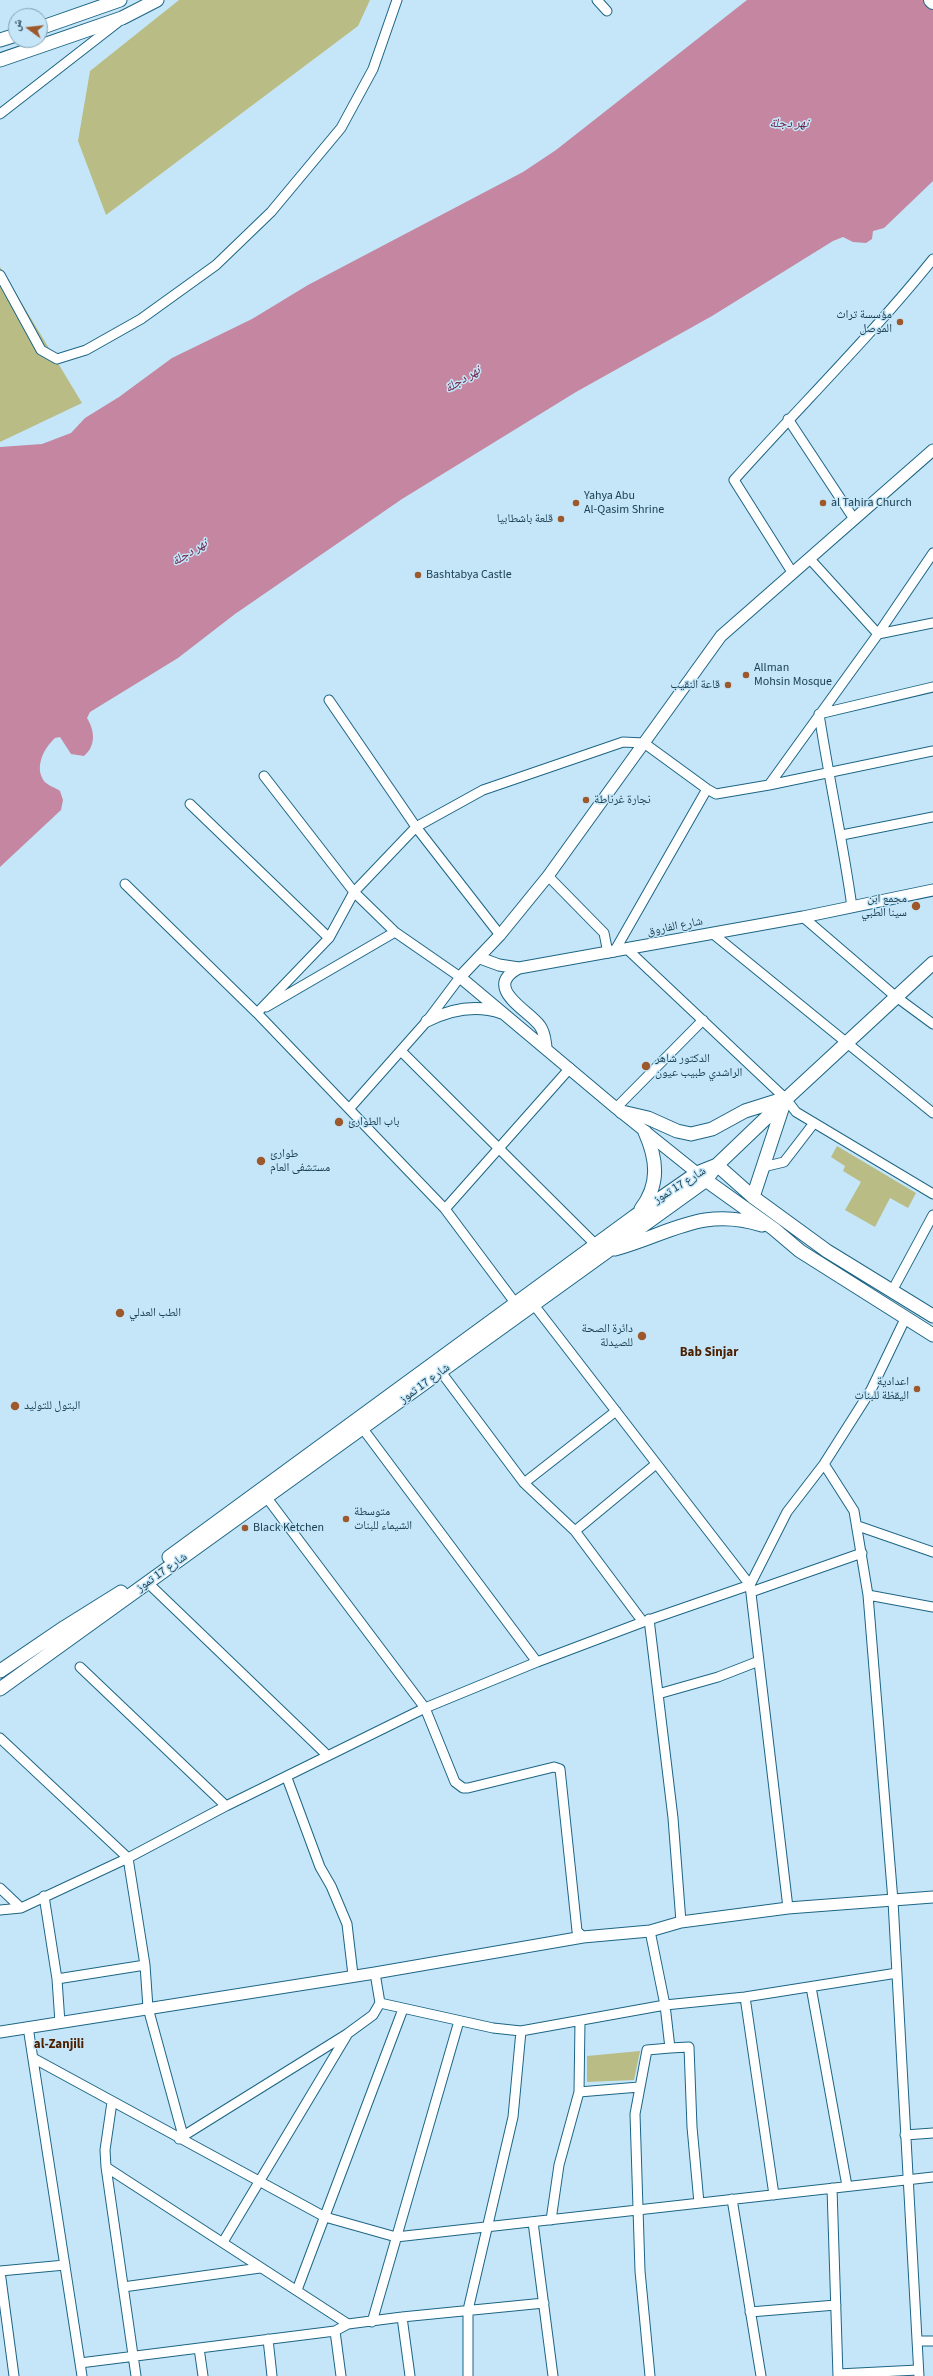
<!DOCTYPE html>
<meta charset="utf-8">
<style>
body{margin:0}
#map{position:relative;width:933px;height:2376px;overflow:hidden;background:#c5e6f8;font-family:"Source Sans 3","Noto Naskh Arabic",sans-serif}
canvas{display:block}
.north{position:absolute;left:8px;top:8px;width:40px;height:40px;box-sizing:border-box;background:#c5e6f8;border:1px solid #81a4b6;border-radius:50%;rotate:285deg;font-size:11px;font-weight:700;line-height:16px;text-align:center;color:#1a4052}
.north::after{content:'';display:block;margin:auto;width:14px;height:18px;background:#9d592b;clip-path:polygon(50% 0,100% 100%,50% 72%,0 100%)}
</style>
<div id="map">
<canvas width="933" height="2376"></canvas>
<div class="north">ش</div>
</div>
<script>
const context = document.querySelector('canvas').getContext('2d');
context.lineJoin = 'round';
function paint(path, color) {
  context.fillStyle = color;
  context.fill(path, 'evenodd');
}
function trace(path, color, width, dash) {
  context.strokeStyle = color;
  context.lineWidth = width;
  context.lineCap = dash ? 'butt' : 'round';
  context.setLineDash(dash || []);
  context.stroke(path);
}
function write(font, color, halo, rows, align = 'center') {
  context.font = font + ' "Source Sans 3","Noto Naskh Arabic",sans-serif';
  context.lineWidth = 3;
  context.setLineDash([]);
  context.textBaseline = 'middle';
  context.strokeStyle = halo;
  context.fillStyle = color;
  for (const [text, x, y, turn = 0] of rows) {
    context.save();
    context.translate(x, y);
    context.rotate((+turn || 0) * Math.PI / 180);
    context.textAlign = isNaN(turn) ? turn : align;
    if (halo) context.strokeText(text, 0, 0);
    context.fillText(text, 0, 0);
    context.restore();
  }
}
paint(new Path2D(`
 M179,0H370L358,26L106,215L78,141L90,71Z
 M0,267L82,403L0,442Z
 M837,1146L916,1193L908,1208L890,1198L875,1227L845,1210L861,1182L843,1171L845,1166L831,1157Z
 M640,2051L634,2080L587,2082V2056Z`), '#b9bd85');
paint(new Path2D(`
 M747,0H933V181L884,228L873,231L872,239L866,243L853,242L843,237L833,241L712,316L576,392L402,499L235,614L178,658L90,712L87,718C95,731 96,746 84,756L71,754L60,737L55,738C44,748 34,767 44,781C47,785 56,788 60,791L63,800L61,810L0,867V447L42,444L71,433L85,418L119,397L172,358L252,319L308,285L523,172L556,150Z`), '#c486a1');
const minor = new Path2D(`
 M597,0L607,11
 M0,114L117,23
 M0,275L41,350L57,359L86,350L141,319L216,265L271,212L341,128L373,69L397,0
 M788,419L854,519
 M809,558L878,634L933,623
 M792,572L734,480C800,406 871,336 933,259
 M329,700L416,827L500,935
 M819,714C829,779 843,842 852,907
 M819,714L933,687
 M264,776L354,892L395,932L460,977L427,1021L349,1109
 M769,785L878,634L933,553
 M190,804L329,938
 M842,835L933,817
 M548,876L604,933L608,953
 M125,884L257,1013L445,1209L516,1304
 M803,917L895,996L933,1024
 M712,933L933,1113
 M627,949L786,1099L796,1112L933,1194
 M614,952L707,789
 M266,1007L395,932
 M257,1013L329,938L354,892L416,827L483,790L623,742L644,743L707,789L716,794L769,785L933,751
 M401,1051L595,1244
 M616,1108L703,1020
 M763,1167L784,1162L814,1123
 M445,1209L570,1068
 M892,1291L933,1215
 M534,1305L750,1585L788,1908
 M441,1372L524,1483L575,1531L643,1622
 M363,1429L537,1662
 M824,1464L854,1511L868,1595L893,1901L919,2376
 M524,1483L616,1411
 M267,1498L425,1708L455,1782L463,1788H468L554,1767L560,1769L577,1931L583,1937
 M858,1526L933,1552
 M575,1531L656,1464
 M148,1583L328,1756
 M751,1592L862,1553
 M868,1595L933,1607
 M649,1619L673,1818L681,1922
 M80,1667L226,1806
 M658,1694L718,1677L759,1661
 M0,1738L128,1858L145,1965L148,2008L182,2132L179,2139
 M287,1778L320,1867L331,1886L347,1924L353,1975
 M0,1888L21,1908
 M44,1896L57,1979L60,2023
 M0,1910L21,1908L128,1858L226,1806L425,1708L537,1662L643,1622L750,1585L787,1512L824,1464L871,1390L906,1317
 M650,1931L665,2005L670,2048L647,2050L635,2114L640,2271L650,2376
 M375,1973L380,2003L493,2028L521,2031L665,2005L745,1997L897,1973
 M57,1979L145,1965
 M811,1987L847,2186
 M745,1997L774,2195
 M28,2027L82,2376
 M670,2048L689,2047L692,2127L699,2203
 M33,2058L325,2217L396,2237L933,2177
 M579,2092L639,2087
 M112,2102L105,2150L106,2167L136,2376
 M905,2135L933,2133
 M180,2138L347,2034L373,2015L380,2003
 M106,2167L348,2324
 M832,2188L838,2376
 M732,2199L761,2376
 M551,2220L559,2165L579,2092L580,2021
 M533,2222L553,2376
 M223,2242L347,2035
 M0,2271L14,2376
 M0,2271L65,2265
 M123,2287L260,2268
 M297,2290L403,2009
 M750,2312L836,2305
 M402,2317L410,2376
 M372,2322L459,2021
 M335,2331L341,2376
 M268,2339L272,2376
 M917,2341H933
 M199,2348L203,2376
 M80,2363L335,2331L348,2324L402,2317L544,2303
 M838,2374L918,2370
 M468,2376V2310L513,2117L521,2031`);
const tertiary = new Path2D(`
 M480,958L499,965L519,968
 M427,1021C451,1009 476,1004 502,1013
 M546,1047C545,1040 545,1033 540,1026C530,1011 481,988 519,968L803,917L933,890
 M697,1173L616,1108L460,977L500,935L548,876L721,636L933,450
 M0,2032L375,1973L583,1937L650,1931L681,1922L788,1908L933,1897`);
const secondary = new Path2D(`
 M40,28L120,0
 M0,40L16,35
 M0,60L122,18L157,0
 M622,1112L648,1118L677,1131L691,1134L712,1129L745,1111L783,1099
 M717,1165L753,1197L827,1251L933,1316
 M700,1176L774,1229L800,1251L933,1335
 M753,1197L785,1100
 M641,1209C660,1184 657,1159 645,1132
 M615,1249C670,1234 702,1206 762,1225
 M169,1557L635,1216L697,1173L717,1165
 M0,1671L65,1627L121,1592
 M0,1689L705,1181L717,1165L786,1099L933,963`);
const primary = new Path2D(`
 M931,0L933,2`);
trace(minor, '#1d6585', 11);
trace(tertiary, '#1d6585', 13);
trace(secondary, '#1d6585', 15);
trace(primary, '#1d6585', 16);
trace(minor, '#fff', 9);
trace(tertiary, '#fff', 11);
trace(secondary, '#fff', 13);
trace(primary, '#fff', 14);
for (const [x, y, r, color] of [
 [900,322,4,"#9d592b"],
 [576,503,4,"#9d592b"],
 [823,503,4,"#9d592b"],
 [561,519,4,"#9d592b"],
 [418,575,4,"#9d592b"],
 [746,675,4,"#9d592b"],
 [728,685,4,"#9d592b"],
 [586,800,4,"#9d592b"],
 [916,906,5,"#9d592b"],
 [646,1066,5,"#9d592b"],
 [339,1122,5,"#9d592b"],
 [261,1161,5,"#9d592b"],
 [120,1313,5,"#9d592b"],
 [642,1336,5,"#9d592b"],
 [917,1389,4,"#9d592b"],
 [15,1406,5,"#9d592b"],
 [346,1519,4,"#9d592b"],
 [245,1528,4,"#9d592b"]
]) {
  const dot = new Path2D();
  dot.arc(x, y, r, 0, 2 * Math.PI);
  context.fillStyle = color;
  context.fill(dot);
  trace(dot, '#c5e6f8', 1.5);
}
write('12px', '#1a4052', '#c5e6f8', [
 ["مؤسسة تراث",892,315,"right"],
 ["الموصل",892,329,"right"],
 ["Yahya Abu",584,496],
 ["Al-Qasim Shrine",584,510],
 ["al Tahira Church",831,503],
 ["قلعة باشطابيا",553,519,"right"],
 ["Bashtabya Castle",426,575],
 ["Allman",754,668],
 ["Mohsin Mosque",754,682],
 ["قاعة النقيب",720,685,"right"],
 ["نجارة غرناطة",594,800],
 ["مجمع ابن",907,899,"right"],
 ["سينا الطبي",907,913,"right"],
 ["الدكتور شاهر",655,1059],
 ["الراشدي طبيب عيون",655,1073],
 ["باب الطوارئ",348,1122],
 ["طوارئ",270,1154],
 ["مستشفى العام",270,1168],
 ["الطب العدلي",129,1313],
 ["دائرة الصحة",633,1329,"right"],
 ["للصيدلة",633,1343,"right"],
 ["اعدادية",909,1382,"right"],
 ["اليقظة للبنات",909,1396,"right"],
 ["البتول للتوليد",24,1406],
 ["متوسطة",354,1512],
 ["الشيماء للبنات",354,1526],
 ["Black Ketchen",253,1528]
], 'left');
write('12px', '#1a4052', '#c5e6f8', [
 ["شارع الفاروق",675,927,-11],
 ["شارع 17 تموز",680,1186,-32],
 ["شارع 17 تموز",425,1384,-36],
 ["شارع 17 تموز",162,1573,-35]
]);
write('italic 13px', '#6c2248', '#c5e6f8', [
 ["نهر دجلة",789,124],
 ["نهر دجلة",463,380,-32],
 ["نهر دجلة",190,553,-32]
]);
write('bold 13px', '#4d2000', '#c5e6f8', [
 ["Bab Sinjar",709,1353],
 ["al-Zanjili",59,2045]
]);
</script>
